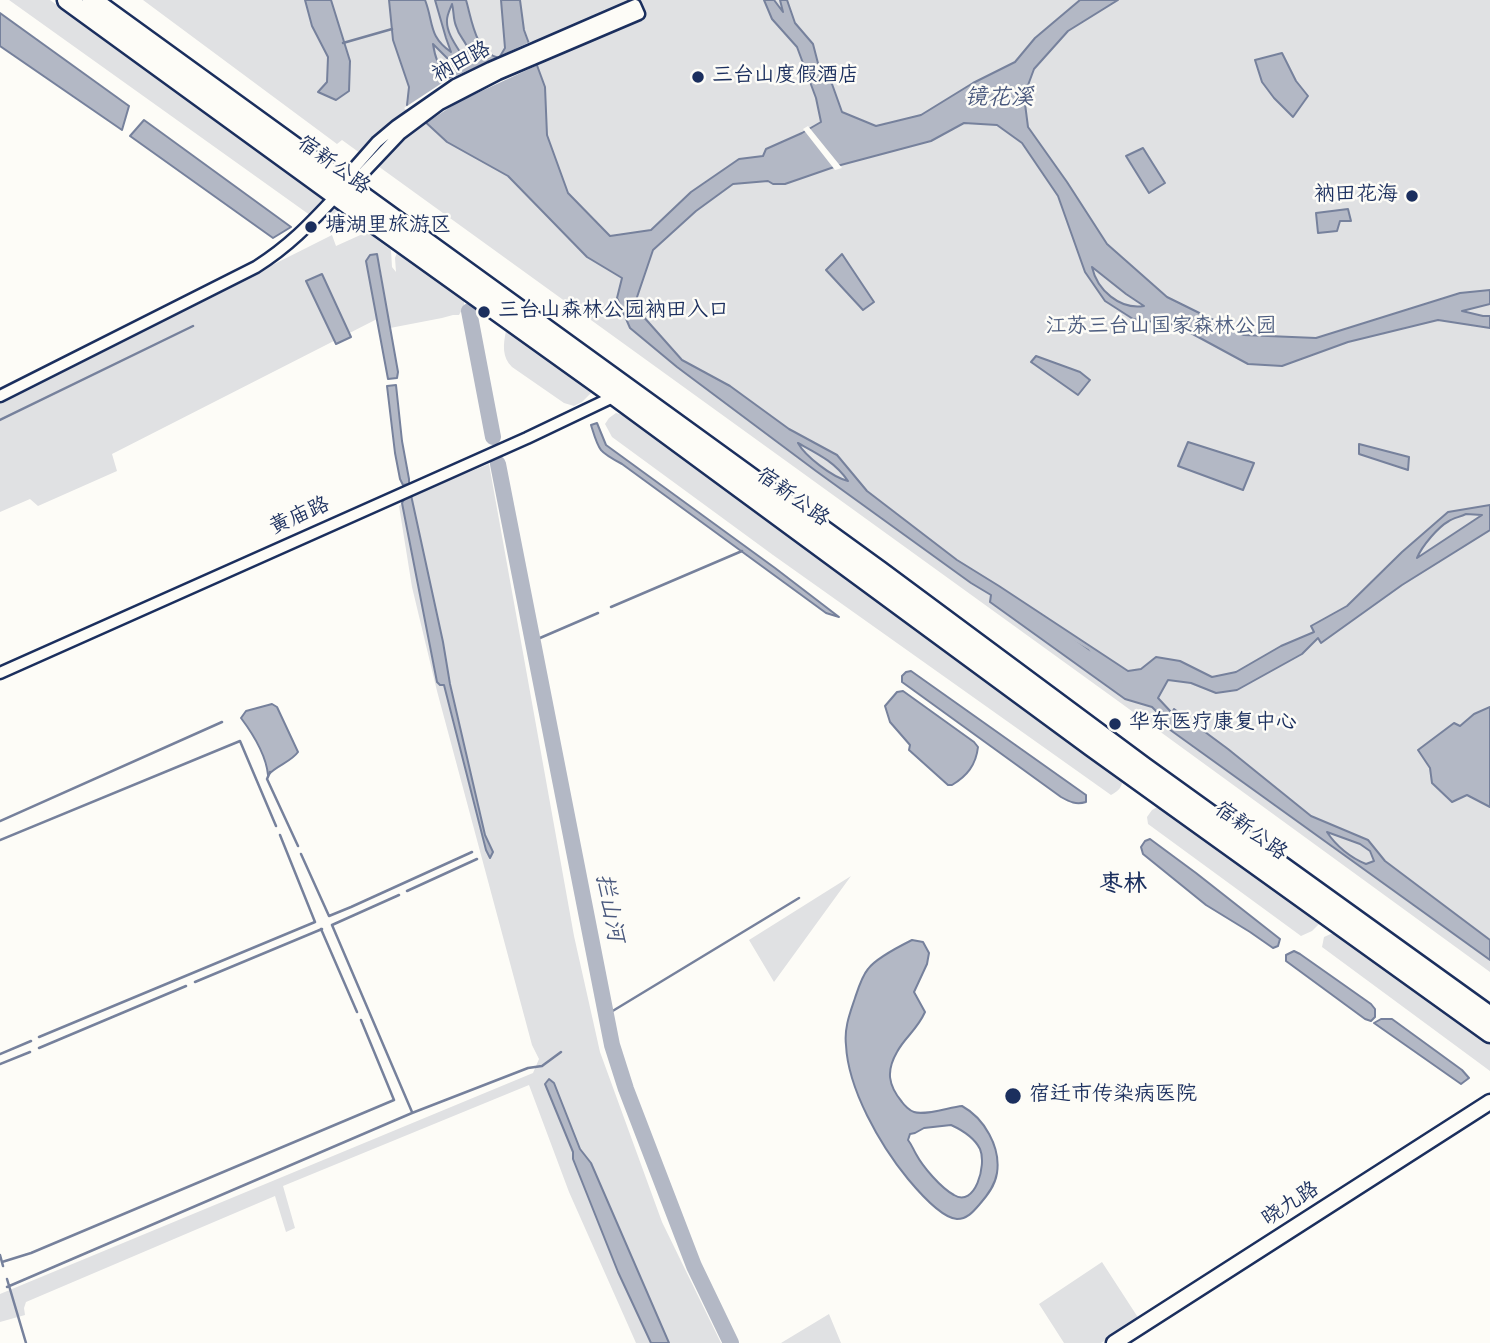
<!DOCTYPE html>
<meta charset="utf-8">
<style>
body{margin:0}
canvas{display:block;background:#fdfcf7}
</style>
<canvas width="1490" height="1343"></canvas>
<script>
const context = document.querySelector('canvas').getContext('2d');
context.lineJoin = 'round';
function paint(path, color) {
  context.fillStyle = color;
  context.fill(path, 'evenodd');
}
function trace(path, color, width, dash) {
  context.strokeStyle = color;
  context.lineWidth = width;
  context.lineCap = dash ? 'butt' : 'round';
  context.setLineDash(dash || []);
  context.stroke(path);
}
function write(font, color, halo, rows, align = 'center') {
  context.font = font + ' "Architects Daughter","LXGW WenKai TC",sans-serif';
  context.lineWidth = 5;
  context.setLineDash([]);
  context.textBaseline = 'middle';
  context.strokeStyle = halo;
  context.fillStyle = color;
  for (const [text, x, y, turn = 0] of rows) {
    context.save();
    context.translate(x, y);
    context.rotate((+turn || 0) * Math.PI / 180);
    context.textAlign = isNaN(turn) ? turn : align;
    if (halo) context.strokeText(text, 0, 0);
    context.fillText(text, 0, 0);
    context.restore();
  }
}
paint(new Path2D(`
 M9,0H50L341,210L321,223Z
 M143,0H1490V972L1118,701L342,140L337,144Z
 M367,232L391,250L392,267L396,272L395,258L398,250L464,298V306L459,315H453L442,318L390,328L380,266L366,261L377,319L112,454L117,471L38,506L30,499L0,512V402L332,235L336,246Z
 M506,331L592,392L582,402L574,406L564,403L512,367C502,357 503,345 506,331Z
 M616,413L627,416L1115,770L1123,777C1122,787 1120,790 1111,795L773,555L612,437L605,424L609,418Z
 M489,464L574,936L600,1052L662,1222L721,1343H636L569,1192L529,1085L283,1186L295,1228L286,1232L275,1196L26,1302L24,1308L25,1315L0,1322V1294L533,1073L539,1059L532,1045L437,691L412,587L399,506L411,495Z
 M1159,806L1313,917L1319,924L1312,931L1301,936L1148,824L1147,817L1152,810Z
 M851,876L774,982L749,940Z
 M1333,933L1341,937L1490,1045V1071L1322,947L1324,937Z
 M1102,1262L1139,1319L1101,1343H1064L1039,1304Z
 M829,1314L841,1343H781Z`), '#e0e1e3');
const water = new Path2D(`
 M305,0H331L350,61L349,91L336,100L318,92L327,82L328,57L312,26Z
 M389,0H425C434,23 428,36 451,52L446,38L435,0H466C472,20 475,52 499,58L505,48L501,0H520L524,30L545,87L547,135L568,193L610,236L651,230L691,192L739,159L763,156L766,149L802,133L821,122L816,98L797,47L772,19L764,0H774L783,12L780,0H787L795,23L813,44L820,71L832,84L842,112L876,126L921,115L973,83L1015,62L1035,38L1080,0H1118L1068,31L1034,69L1024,96L1028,127L1067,182L1107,244L1167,297L1244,335L1316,338L1460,293L1490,290V304L1462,311L1483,316H1490V328L1438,320L1348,342L1282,366L1248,364L1176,325L1133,319L1105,301L1085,272L1058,196L1022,143L997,125L964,123L931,141L837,166L785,184H773L768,181L733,184L696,211L653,250L634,306L682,360L730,386L789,429L837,455L867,491L957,560L999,586L1128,671L1141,669L1156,657L1180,661L1212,677L1236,672L1281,646L1314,632L1311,626L1347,606L1402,552L1448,512L1490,505V530L1402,585L1321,643L1318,638L1302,654L1237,690L1216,693L1191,683L1168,680L1158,698L1172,713L1174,709L1228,749L1311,816L1368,840L1385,861L1490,940V960L1162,724L1165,720L1152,707L1125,699L990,602L991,595L971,583L816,471L677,367L630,328L617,298L622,278L587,257L508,176L447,142L407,105L409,87L393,40ZM452,4C454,11 453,19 456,26C461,43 472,42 466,62C460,50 446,35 447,20C447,15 450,9 452,4ZM433,44L452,63V78L446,76C438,65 435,57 433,44ZM1092,267L1126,294L1144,306C1120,310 1097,290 1092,267ZM798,443C818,454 835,462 848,481C832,477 805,456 798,443ZM1466,514L1482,515L1417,558C1422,546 1438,527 1449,521C1453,518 1460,517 1466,514ZM1061,634L1088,650L1098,666C1077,662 1065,654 1061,634ZM1327,832L1360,844L1370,851L1374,861L1366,864C1351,858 1336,846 1327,832Z
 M0,13L129,106L122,130L0,46Z
 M1282,53L1296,81L1308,96L1293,117L1274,98L1262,82L1255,60Z
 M144,120L291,227L273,238L130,136Z
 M1143,148L1165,183L1149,193L1126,156Z
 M1348,209L1351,221H1340L1337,231L1318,233L1316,213Z
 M377,254L398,372L397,378L388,379L366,261L370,255Z
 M842,254L874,302L863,310L826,270Z
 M322,274L351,337L336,344L306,281Z
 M1036,356L1080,372L1090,380L1078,395L1031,362Z
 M396,385L402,441L409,479V484L403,485L400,479L395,453L387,386Z
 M597,423L606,445L775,568L839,617L826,613L622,464C598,451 599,451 591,425Z
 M1188,442L1254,463L1243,490L1178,466Z
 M1359,444L1409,457L1408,470L1359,454Z
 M411,495L443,642L450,684L485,835L493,852L490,858L486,850L444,685H440L437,682L402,503L406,496Z
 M911,671L1086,795V802C1076,805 1070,802 1061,797L909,687L902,682V676L906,672Z
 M903,691L974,742L978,747C976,765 967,776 952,785H948L909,750L910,745L890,722L885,706L897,692Z
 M272,704L277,707L298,752C291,762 277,765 268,775C266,754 253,734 241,718L246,711Z
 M1490,707V807L1467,795L1452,802L1432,783L1430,768L1418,750L1454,723L1460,726L1474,714Z
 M1150,839L1196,873L1280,939L1278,946L1273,948L1250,932L1206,905L1143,854L1141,847L1145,841Z
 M912,940L923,942L929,953L927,964L914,992L925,1012C917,1030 905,1037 897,1052C886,1071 888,1085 902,1102C904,1105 910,1111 914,1112C925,1116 950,1107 962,1106C984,1118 1001,1147 997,1173C995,1186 987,1196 979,1205C973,1212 967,1219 957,1219C941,1218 918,1191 908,1179C880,1145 848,1089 846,1045C844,1028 850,1013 855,998C858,989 862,976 868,969C876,958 900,946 912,940ZM951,1125C962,1130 974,1137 980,1149C987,1165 975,1208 954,1195C941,1188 923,1167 916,1154C913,1149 912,1145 908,1140L910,1134L915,1133L924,1128Z
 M1294,951L1300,954L1371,1004L1375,1009V1017L1371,1021L1365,1019L1286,961V955Z
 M1381,1019H1392L1462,1070L1469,1078L1461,1084L1374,1023Z
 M549,1079L554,1083L580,1149L591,1163L669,1343H651L618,1272L573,1159V1152L545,1084Z`);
paint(water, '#b3b8c5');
trace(water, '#76819c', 2);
paint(new Path2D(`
 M532,41L540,64L458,102L423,125L404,108L445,81Z
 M808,126L842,168L835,170L803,129Z`), '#fdfcf7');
trace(new Path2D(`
 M343,43L392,29
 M0,420L193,326
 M611,607L742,551
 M533,641L598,613
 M270,772L267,779L298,846
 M0,821L222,722
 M0,840L240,741L276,826
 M301,854L329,916L351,907L472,852
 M407,891L477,859
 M399,895L332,925L412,1112
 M321,929L357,1012
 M195,982L322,929
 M606,1015L799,898
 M39,1037L315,922L280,835
 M39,1048L186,986
 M0,1054L31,1041
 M0,1064L30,1052
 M0,1255L3,1266
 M2,1262L31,1253L394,1100L361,1020
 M7,1279L26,1343
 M7,1287L412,1113L528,1068L542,1066L561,1052`), '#76819c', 2.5);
trace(new Path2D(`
 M469,311L493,437
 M498,464L612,1045L626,1089L694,1266L731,1343
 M1045,629L1115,679`), '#b3b8c5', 16);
const street = new Path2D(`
 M340,184L377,142L396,126L455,85L490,68L635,5L639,14L498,74L440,104L400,134L349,188
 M0,396L256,267C289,246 309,225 336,196
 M0,673L527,438L615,396`);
const secondary = new Path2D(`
 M1114,1343L1490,1102`);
const highway = new Path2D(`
 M67,0L364,216L615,396L1092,747L1490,1033
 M92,0L880,571L1144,767L1490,1016`);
trace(street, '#1b2f5e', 15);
trace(secondary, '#1b2f5e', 19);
trace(highway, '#1b2f5e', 23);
trace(street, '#fdfcf7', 10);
trace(secondary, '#fdfcf7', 14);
trace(highway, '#fdfcf7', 18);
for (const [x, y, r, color] of [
 [698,77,7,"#1b2f5e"],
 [1412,196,7,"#1b2f5e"],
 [311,227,7,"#1b2f5e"],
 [484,312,7,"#1b2f5e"],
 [1115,724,7,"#1b2f5e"],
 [1013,1096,9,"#1b2f5e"]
]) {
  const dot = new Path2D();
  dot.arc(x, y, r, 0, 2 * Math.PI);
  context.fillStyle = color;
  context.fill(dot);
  trace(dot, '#fdfcf7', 2.5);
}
write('21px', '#1b2f5e', '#fdfcf7', [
 ["衲田路",462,63,-28],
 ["宿新公路",333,166,36],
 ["宿新公路",792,498,36],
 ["黄庙路",300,517,-24],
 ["宿新公路",1250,832,36],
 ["晓九路",1291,1205,-33]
]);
write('21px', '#1b2f5e', '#fdfcf7', [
 ["三台山度假酒店",712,77],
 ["衲田花海",1398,196,"right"],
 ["塘湖里旅游区",325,227],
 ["三台山森林公园衲田入口",498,312],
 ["华东医疗康复中心",1129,724],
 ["宿迁市传染病医院",1029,1096]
], 'left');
write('21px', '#4c5c7f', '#fdfcf7', [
 ["江苏三台山国家森林公园",1161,328]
]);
write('italic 23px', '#49587d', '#fdfcf7', [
 ["镜花溪",999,99],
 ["拦山河",608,908,79]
]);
write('bold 24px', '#1b2f5e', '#fdfcf7', [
 ["枣林",1123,886]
]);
</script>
